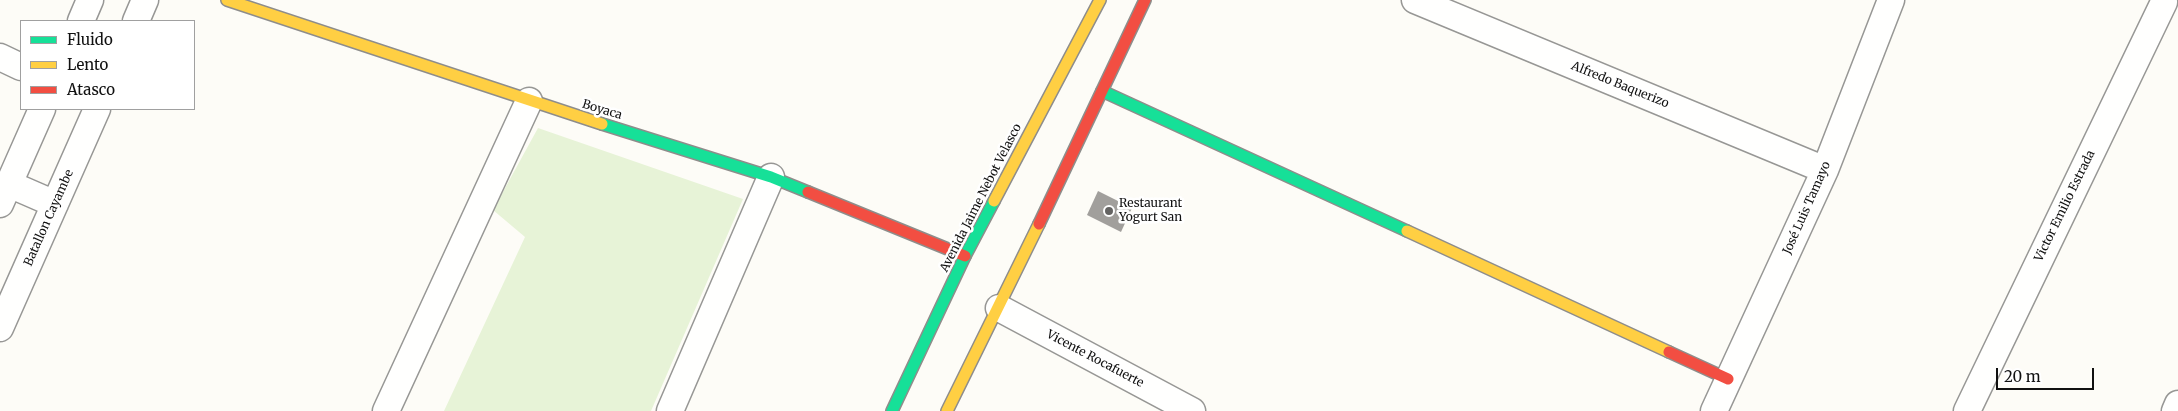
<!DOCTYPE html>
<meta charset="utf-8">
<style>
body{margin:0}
#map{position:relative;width:2178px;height:411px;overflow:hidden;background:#fdfcf7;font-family:Merriweather,serif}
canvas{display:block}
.legend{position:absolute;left:20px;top:20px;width:175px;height:90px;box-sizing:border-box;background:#fff;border:1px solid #a0a0a0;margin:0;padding:6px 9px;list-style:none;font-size:15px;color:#111}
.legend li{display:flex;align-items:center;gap:10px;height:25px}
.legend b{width:25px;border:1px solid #a0a0a0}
.scale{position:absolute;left:1996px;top:368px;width:98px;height:22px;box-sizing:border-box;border:2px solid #111;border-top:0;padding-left:6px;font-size:15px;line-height:18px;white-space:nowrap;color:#111;-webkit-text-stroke:4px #fff;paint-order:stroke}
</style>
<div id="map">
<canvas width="2178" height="411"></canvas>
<ul class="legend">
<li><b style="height:6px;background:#16e098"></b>Fluido</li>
<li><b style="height:6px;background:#ffcf43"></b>Lento</li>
<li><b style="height:6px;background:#f24e42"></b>Atasco</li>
</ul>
<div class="scale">20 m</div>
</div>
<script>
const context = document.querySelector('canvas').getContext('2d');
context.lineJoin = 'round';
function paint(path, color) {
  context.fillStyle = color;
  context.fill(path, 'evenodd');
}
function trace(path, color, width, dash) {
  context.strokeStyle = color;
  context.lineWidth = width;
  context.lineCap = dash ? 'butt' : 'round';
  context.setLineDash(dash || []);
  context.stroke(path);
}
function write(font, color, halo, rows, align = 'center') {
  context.font = font + ' Merriweather,serif';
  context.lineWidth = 5;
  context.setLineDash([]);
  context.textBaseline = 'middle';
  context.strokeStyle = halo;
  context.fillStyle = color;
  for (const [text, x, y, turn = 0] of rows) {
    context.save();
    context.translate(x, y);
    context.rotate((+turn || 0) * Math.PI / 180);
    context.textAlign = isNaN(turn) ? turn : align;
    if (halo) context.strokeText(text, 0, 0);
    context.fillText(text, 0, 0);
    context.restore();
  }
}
paint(new Path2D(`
 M538,128L743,199L651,411H444L525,237L493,210Z`), '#e7f3d7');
paint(new Path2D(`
 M1098,191L1132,208L1121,232L1087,215Z`), '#a19f9c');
const street = new Path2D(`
 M1415,0L1825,170
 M81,21L90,0
 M136,21L145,0
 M0,57L21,67
 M9,184L55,204
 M0,204L42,109
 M999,308L1192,411
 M0,328L97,109
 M386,411L529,101
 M670,411L771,177
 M1714,411L1825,170L1891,0
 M1967,411L2164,2
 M2175,411L2178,404`);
const fast = new Path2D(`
 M1102,91L1407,231
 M602,124L771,177L808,192
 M892,411L965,256L994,201`);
const slow = new Path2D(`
 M227,0L602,124
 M994,201L1100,0
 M1407,231L1669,352
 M947,411L1039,224`);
const jam = new Path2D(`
 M808,192L965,256
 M1039,224L1145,0
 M1669,352L1728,379`);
trace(street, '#979795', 29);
trace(fast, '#8e8d8b', 14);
trace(slow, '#8e8d8b', 14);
trace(jam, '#8e8d8b', 14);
trace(street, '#fffffe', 26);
trace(fast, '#16e098', 11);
trace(slow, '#ffcf43', 11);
trace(jam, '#f24e42', 11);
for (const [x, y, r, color] of [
 [1109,211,5,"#646362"]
]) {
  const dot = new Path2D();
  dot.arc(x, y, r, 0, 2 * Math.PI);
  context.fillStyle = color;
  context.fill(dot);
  trace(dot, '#fff', 2);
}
write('12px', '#111', '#fff', [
 ["Alfredo Baquerizo",1620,85,22],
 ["Boyaca",602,110,17],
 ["Avenida Jaime Nebot Velasco",981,198,-63],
 ["Victor Emilio Estrada",2065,206,-64],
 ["José Luis Tamayo",1807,208,-66],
 ["Batallon Cayambe",49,218,-66],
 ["Vicente Rocafuerte",1095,359,28]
]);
write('12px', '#111', '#fff', [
 ["Restaurant",1119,204],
 ["Yogurt San",1119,218]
], 'left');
</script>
